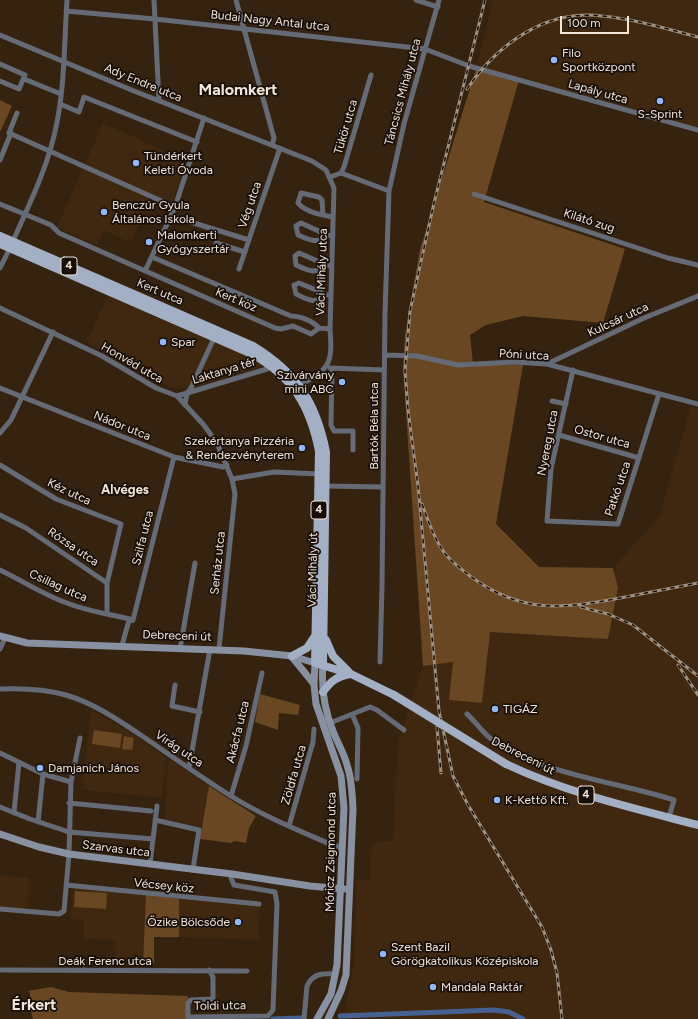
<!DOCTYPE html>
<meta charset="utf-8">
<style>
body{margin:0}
#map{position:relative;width:698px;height:1019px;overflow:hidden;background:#352310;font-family:Figtree,sans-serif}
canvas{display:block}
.scale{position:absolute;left:560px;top:16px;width:69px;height:18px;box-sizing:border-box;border:2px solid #f1e5d9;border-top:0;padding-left:5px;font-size:12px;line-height:14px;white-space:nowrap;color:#f1e5d9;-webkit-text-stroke:3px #170f07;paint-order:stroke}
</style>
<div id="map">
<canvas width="698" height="1019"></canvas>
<div class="scale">100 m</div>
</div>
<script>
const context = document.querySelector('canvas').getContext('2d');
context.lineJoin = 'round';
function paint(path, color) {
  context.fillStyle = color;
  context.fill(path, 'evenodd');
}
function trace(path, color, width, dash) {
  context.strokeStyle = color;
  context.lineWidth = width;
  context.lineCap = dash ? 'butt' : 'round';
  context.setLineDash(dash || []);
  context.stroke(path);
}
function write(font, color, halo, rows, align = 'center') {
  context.font = font + ' Figtree,sans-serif';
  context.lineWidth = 3.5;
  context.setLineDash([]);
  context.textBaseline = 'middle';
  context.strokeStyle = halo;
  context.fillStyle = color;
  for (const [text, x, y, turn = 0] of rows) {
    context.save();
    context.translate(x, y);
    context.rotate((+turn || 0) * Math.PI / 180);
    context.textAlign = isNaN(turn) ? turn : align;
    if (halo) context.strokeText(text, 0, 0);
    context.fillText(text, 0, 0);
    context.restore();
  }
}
paint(new Path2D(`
 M493,0H698V127L477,66Z
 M103,123L186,161L172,204L85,164Z
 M84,166L151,197L131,242L104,231L97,245L57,227Z
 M109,293L248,353L265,365L198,386L177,389L153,380L87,342Z
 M691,406L698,408V1019H343L355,960L356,880H370L372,842L393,841L398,743L423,666L453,662L457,630L608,639L618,588L613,568L659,517Z
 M91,710L136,736L165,757L162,798L83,790Z
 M169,759L209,786L202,827L164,819Z
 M0,875L29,878L27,911L0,909Z
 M73,886L146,894L143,963H116L115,940L84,939V920L71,919Z
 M179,899L260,905L259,940L179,937Z`), '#3f280f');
paint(new Path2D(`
 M477,66L519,80L484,202L625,249L603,323L523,316L486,325L470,335L473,364L523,365L496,524L539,567L613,568L618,588L608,639L490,632L482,703L449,700L453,662L423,666L403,366L405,335L420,249Z
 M0,100L12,106L0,132Z
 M260,694L300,705L298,715L279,713L278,730L255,722Z
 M94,730L122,734L120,748L92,744Z
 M124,736L134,738L132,750L122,749Z
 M209,786L256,816L249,828L246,843L234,841L231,843L200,839Z
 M75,891L107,893L106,909L74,907Z
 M146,894L179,899V937H154V963H143Z
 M51,987L69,992L188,996V1019H33L31,1012L30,993L28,991Z`), '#684722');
trace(new Path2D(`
 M340,1016L494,1010L509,1012L523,1019
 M273,1019L302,1018`), '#456091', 5);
trace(new Path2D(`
 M154,0L159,101
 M236,0L274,138L272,145
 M416,0L438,7
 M66,11L155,19L425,49L469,66L698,130
 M0,35L134,91L312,161L326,170L334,188L330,329C333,366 329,369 297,387
 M0,64L25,75L19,89L0,81
 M24,79L61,94
 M60,104L79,112L84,97L197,142
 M17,113L9,133L175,207
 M0,160L11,133
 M341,173L389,191
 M330,177L341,173L344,167L371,75
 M474,194L668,258L698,265
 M0,204L51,225L59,233L275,328L281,329L293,326L311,334L319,328
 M323,215L322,200L319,197L301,193L298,203C305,212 322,215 333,217
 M171,216L249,240
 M325,235C318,246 306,238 298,235L296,226L301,223L323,233L325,235L333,236
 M13,241C28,207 45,173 54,136C65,92 64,45 67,0
 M216,243L245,252
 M152,257L291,316C300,316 313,321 319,328L330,329
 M323,265C317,276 305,269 296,265L295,256L299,253L322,263L323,265L331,266
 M0,268L10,248
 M239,269L280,148
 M145,271L175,207L204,118
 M323,295C316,306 305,298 296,294L294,285L299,283L321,292L323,295H331
 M0,308L102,356L156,388L177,396L203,424L217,443L232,479L235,494L219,649
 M385,355L417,356L458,365L514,362L547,364L698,404
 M547,364L644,318L698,296
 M330,368L384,370
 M332,369L331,425L334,431H353V450
 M573,370L551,469L547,521L618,524L659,394
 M0,388L174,457L223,467L227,465
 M177,396L187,393L191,388L215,336
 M552,401L566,404
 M185,405L187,393L267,369
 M0,433L11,420L53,332
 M559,435L639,458
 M0,465L56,499L121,524L107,583
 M232,479L274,472L319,474
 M327,486L383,487
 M0,515L26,528L107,583V614
 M0,570C23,581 44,595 67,603C89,612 111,614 133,620
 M122,645L128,624L129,621L133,620L174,457
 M0,649L5,638
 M180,649L195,563
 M380,662L382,585L385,313L389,191L404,124L439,0
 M175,685L172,706L200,712
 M0,689C22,688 44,689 66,695C97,704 124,724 151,742C177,760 204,779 231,796C263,816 298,830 332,845L341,847
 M352,714L358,728L357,779
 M467,714C475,721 481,731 490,738C540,775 616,781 674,800L669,817
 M330,723L370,707L377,710L404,730
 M0,753L43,774L71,782
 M189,768L210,649
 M231,796L246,746L262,673
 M69,803L151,811
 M0,807L30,819L69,832L153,839
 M14,813L19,762
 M155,820L199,830L193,869
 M38,822L43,774
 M289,826L313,742L314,729
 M150,864L157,806
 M66,885L259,904
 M0,909L59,914L64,911L69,854L71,782L80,738
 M0,970L247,971
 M209,970L213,977V999L191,1000L188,1003V1017L268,1016L273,1010L277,904L275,892L234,885L231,878L232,874
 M304,1019L307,986C313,973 323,973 336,974`), '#656b76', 5);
trace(new Path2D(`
 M0,636L27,643L244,651L292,656L315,663L314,685L316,704L341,776L344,808L337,965L331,994L317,1019
 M292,657L314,684
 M323,664C321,688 324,709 333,731C337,742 344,753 347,765C352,779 352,793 353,808L346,975L341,991L328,1019
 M0,834L39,847L69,854L232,874L310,886L344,889`), '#8791a2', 7);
trace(new Path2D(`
 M0,236L253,346C297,373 316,402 326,452L323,664
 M0,244L252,354C293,377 310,406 319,451L315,663L351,674L394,695
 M326,640L333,656L349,672
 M292,656L307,648L317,633
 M323,692C331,681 336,677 350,674
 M506,764C567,793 633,808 698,825`), '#a2afc5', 8);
const rail = new Path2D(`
 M485,0L434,203L410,311L405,371L408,410L418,486L439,711L453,776L468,805L542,927L551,950L557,973L562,1019
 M467,89C497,45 545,9 602,16C635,19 667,29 698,37
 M422,504C427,518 432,533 440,546C447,559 459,567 470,576C521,614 562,609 620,598C646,593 672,588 698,583
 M581,607L608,614L633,625L698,676
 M678,665L698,695
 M437,727L441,773`);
trace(rail, '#9f9182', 3);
trace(rail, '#170f07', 1.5, [4.5]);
trace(new Path2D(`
 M394,695L506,764`), '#a2afc5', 8);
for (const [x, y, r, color] of [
 [554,60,4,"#91b8fd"],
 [660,101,4,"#91b8fd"],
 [136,163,4,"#91b8fd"],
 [104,212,4,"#91b8fd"],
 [149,242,4,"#91b8fd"],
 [163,342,4,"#91b8fd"],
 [342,382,4,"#91b8fd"],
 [302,448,4,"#91b8fd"],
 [495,709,4,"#91b8fd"],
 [40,768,4,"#91b8fd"],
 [497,800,4,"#91b8fd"],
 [238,922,4,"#91b8fd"],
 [383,954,4,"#91b8fd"],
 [433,987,4,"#91b8fd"]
]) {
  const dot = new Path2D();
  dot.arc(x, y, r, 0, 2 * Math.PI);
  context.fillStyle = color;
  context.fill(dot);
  trace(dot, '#170f07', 1.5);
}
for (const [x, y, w] of [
 [69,266,16],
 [319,510,16],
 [586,795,16]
]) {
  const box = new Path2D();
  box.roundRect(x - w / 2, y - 9, w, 18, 3);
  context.fillStyle = '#170f07';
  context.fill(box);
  trace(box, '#f1e5d9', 1);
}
write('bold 11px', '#f1e5d9', null, [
 ["4",69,266],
 ["4",319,510],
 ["4",586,795]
]);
write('12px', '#f1e5d9', '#170f07', [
 ["Budai Nagy Antal utca",270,21,6],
 ["Ady Endre utca",143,83,22],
 ["Táncsics Mihály utca",403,92,-75],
 ["Lapály utca",598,92,16],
 ["Tükör utca",346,127,-74],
 ["Vég utca",250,205,-71],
 ["Kilátó zug",589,221,18],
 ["Váci Mihály utca",322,272,-88],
 ["Kert utca",160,292,23],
 ["Kert köz",236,300,23],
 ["Kulcsár utca",618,320,-25],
 ["Póni utca",524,355,3],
 ["Honvéd utca",132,363,30],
 ["Laktanya tér",224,371,-17],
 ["Nádor utca",122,426,22],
 ["Bartók Béla utca",374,426,-90],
 ["Ostor utca",602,437,16],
 ["Nyereg utca",548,443,-79],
 ["Patkó utca",618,489,-71],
 ["Kéz utca",69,492,25],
 ["Szilfa utca",143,538,-76],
 ["Rózsa utca",73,547,34],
 ["Serház utca",218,563,-84],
 ["Váci Mihály út",313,570,-89],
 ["Csillag utca",58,586,24],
 ["Debreceni út",177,636,2],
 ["Akácfa utca",238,732,-76],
 ["Virág utca",179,749,34],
 ["Debreceni út",523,756,27],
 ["Zöldfa utca",294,775,-74],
 ["Szarvas utca",116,849,7],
 ["Móricz Zsigmond utca",331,852,-89],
 ["Vécsey köz",164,886,6],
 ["Deák Ferenc utca",105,961],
 ["Toldi utca",220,1006,-1]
]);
write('12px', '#f1e5d9', '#170f07', [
 ["Filo",562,53],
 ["Sportközpont",562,67],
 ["S-Sprint",660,114,"center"],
 ["Tündérkert",144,156],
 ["Keleti Óvoda",144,170],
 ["Benczúr Gyula",112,205],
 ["Általános Iskola",112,219],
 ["Malomkerti",157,235],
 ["Gyógyszertár",157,249],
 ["Spar",171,342],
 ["Szivárvány",334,375,"right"],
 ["mini ABC",334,389,"right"],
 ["Szekértanya Pizzéria",294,441,"right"],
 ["& Rendezvényterem",294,455,"right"],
 ["TIGÁZ",503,709],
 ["Damjanich János",48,768],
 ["K-Kettő Kft.",505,800],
 ["Őzike Bölcsőde",230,922,"right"],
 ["Szent Bazil",391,947],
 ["Görögkatolikus Középiskola",391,961],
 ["Mandala Raktár",441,987]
], 'left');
write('bold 13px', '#f1e5d9', '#170f07', [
 ["Alvéges",125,490]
]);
write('bold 16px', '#f1e5d9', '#170f07', [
 ["Malomkert",238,90],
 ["Érkert",34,1005]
]);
</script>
